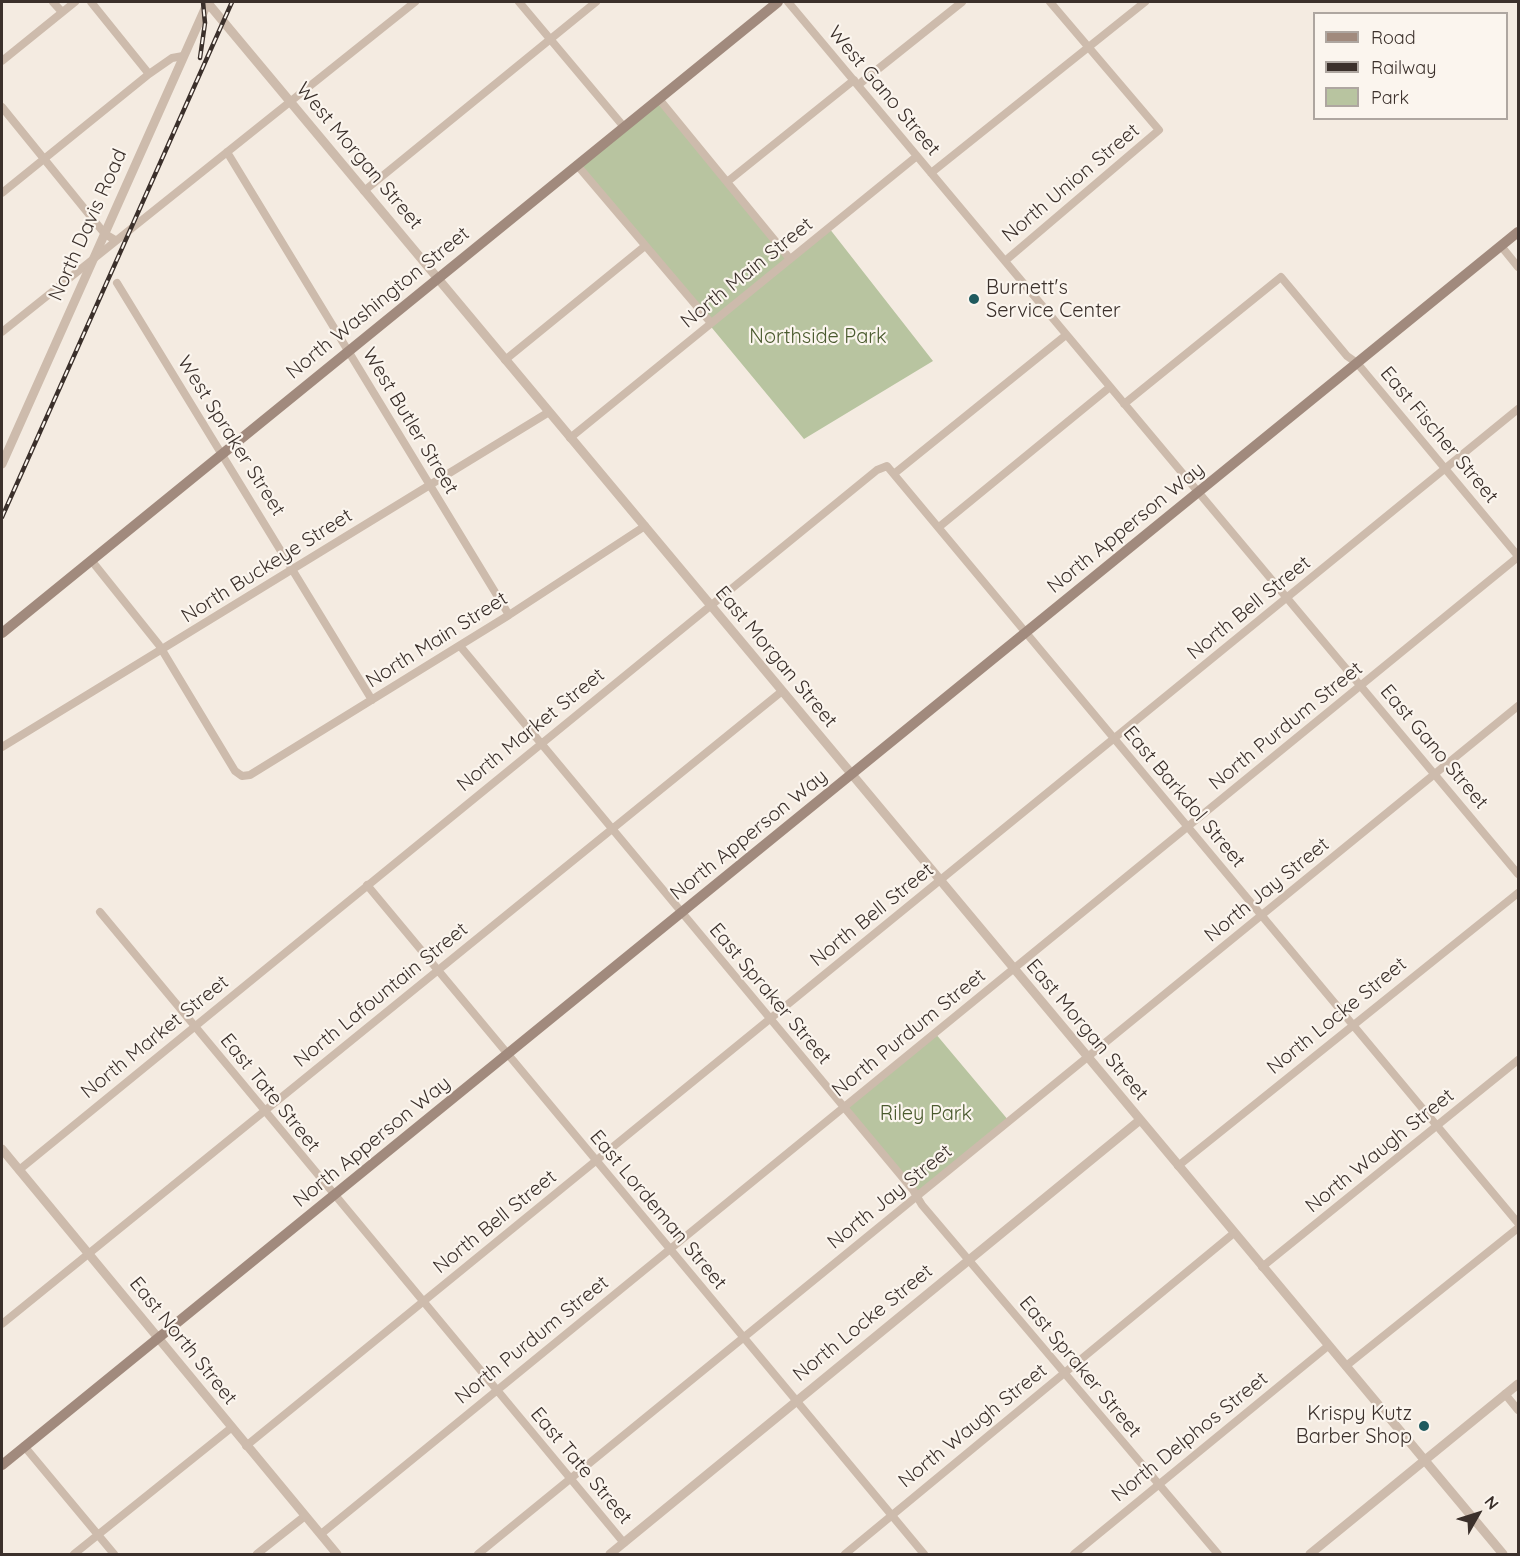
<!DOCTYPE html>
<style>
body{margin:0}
#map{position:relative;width:1520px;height:1556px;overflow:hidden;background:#f4ebe1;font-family:Quicksand,sans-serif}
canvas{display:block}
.frame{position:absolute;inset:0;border:3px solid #3b302b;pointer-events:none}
.legend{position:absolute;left:1313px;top:12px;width:195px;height:108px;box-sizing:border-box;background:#fbf5ee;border:2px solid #aea6a0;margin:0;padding:8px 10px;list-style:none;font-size:18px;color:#3b302b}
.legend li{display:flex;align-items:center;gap:12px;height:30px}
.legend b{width:30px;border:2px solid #aea6a0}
.north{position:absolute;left:1448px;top:1484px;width:60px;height:60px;-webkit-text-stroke:4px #fbf5ee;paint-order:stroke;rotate:51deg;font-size:16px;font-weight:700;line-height:24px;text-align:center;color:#3b302b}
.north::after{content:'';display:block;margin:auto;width:21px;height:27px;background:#3b302b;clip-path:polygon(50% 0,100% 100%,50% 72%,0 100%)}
</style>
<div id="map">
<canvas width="1520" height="1556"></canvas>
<div class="frame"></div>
<ul class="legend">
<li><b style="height:8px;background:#a18a7d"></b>Road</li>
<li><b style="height:8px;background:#3b302b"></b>Railway</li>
<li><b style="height:16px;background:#b8c4a0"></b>Park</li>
</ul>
<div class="north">N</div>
</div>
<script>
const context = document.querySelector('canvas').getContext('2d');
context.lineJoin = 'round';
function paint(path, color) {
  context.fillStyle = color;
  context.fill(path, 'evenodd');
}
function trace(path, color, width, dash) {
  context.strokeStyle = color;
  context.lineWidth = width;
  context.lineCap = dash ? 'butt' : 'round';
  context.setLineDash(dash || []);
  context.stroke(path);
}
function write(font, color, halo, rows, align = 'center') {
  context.font = font + ' Quicksand,sans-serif';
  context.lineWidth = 4.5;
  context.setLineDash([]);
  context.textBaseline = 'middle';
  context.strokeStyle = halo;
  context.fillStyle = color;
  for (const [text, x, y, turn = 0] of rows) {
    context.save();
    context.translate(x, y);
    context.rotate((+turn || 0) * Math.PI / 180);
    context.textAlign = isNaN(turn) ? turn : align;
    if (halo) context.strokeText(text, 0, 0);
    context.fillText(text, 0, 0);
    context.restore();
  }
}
paint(new Path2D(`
 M659,99L790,258L829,228L933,361L804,439L577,165Z
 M935,1033L1009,1121L917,1196L843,1107Z`), '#b8c4a0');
trace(new Path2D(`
 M53,2L62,12
 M91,2L149,74
 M519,2L624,127
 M788,2L1518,874
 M2,61L75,2
 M858,85L962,2
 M659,99L790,259
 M2,107L105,234L115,240
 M227,152L509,615
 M577,165L711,323
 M931,173L1145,2
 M727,182L854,80
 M364,191L596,2
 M2,193L149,74L172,58L183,56
 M1501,246L1518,267
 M1005,261L1159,130L1050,2
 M117,283L372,700
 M2,332L415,2
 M505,360L645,246
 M1124,404L1281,277L1347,356L1357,363L1518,556
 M570,438L917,156
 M895,473L1066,335
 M939,527L1110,387
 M91,560L159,645L235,771L242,776L250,775L509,615L645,526
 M460,646L913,1190L922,1205L1218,1554
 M2,747L549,412
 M367,885L924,1554
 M100,912L624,1543
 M1178,1166L1518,893
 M19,1170L877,470L887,466L1518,1223
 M1262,1267L1518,1060
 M2,1324L781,692
 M1346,1366L1518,1228
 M1505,1394L1518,1410
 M24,1446L114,1554
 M246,1446L1518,409
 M321,1534L1518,557
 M74,1554L231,1428
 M257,1554L305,1516
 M478,1554L1518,706
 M845,1554L1234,1233
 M1074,1554L1328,1346`), '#cdbbac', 8);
trace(new Path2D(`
 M207,2L1503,1554
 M2,464L208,2
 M2,1149L337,1554
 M610,1554L1140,1120
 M1310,1554L1518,1384`), '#cdbbac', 9);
trace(new Path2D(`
 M2,633L778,2
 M2,1465L1518,232`), '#a18a7d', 10);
const rail = new Path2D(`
 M200,58L205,23L203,2
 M2,517L232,2`);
trace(rail, '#3b302b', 4.5);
trace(rail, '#fbf5ee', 2, [7]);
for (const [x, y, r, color] of [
 [974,299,6,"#1f5a5e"],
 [1424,1426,6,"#1f5a5e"]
]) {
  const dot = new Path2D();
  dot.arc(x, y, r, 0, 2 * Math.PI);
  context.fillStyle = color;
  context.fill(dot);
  trace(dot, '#fbf5ee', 2);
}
write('20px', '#3b302b', '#fbf5ee', [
 ["West Gano Street",884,91,50],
 ["West Morgan Street",359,156,50],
 ["North Union Street",1071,183,-40],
 ["North Davis Road",88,225,-66],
 ["North Main Street",747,273,-39],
 ["North Washington Street",378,303,-39],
 ["West Butler Street",410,421,59],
 ["East Fischer Street",1439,435,50],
 ["West Spraker Street",231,436,58],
 ["North Apperson Way",1126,528,-39],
 ["North Buckeye Street",267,566,-32],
 ["North Bell Street",1249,608,-39],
 ["North Main Street",437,640,-32],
 ["East Morgan Street",776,657,50],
 ["North Purdum Street",1286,726,-39],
 ["North Market Street",531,730,-39],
 ["East Gano Street",1434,747,50],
 ["East Barkdol Street",1184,797,50],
 ["North Apperson Way",749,835,-39],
 ["North Jay Street",1267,890,-39],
 ["North Bell Street",872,915,-39],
 ["East Spraker Street",770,994,50],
 ["North Lafountain Street",381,995,-39],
 ["North Locke Street",1337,1016,-39],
 ["East Morgan Street",1087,1030,50],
 ["North Purdum Street",909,1033,-39],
 ["North Market Street",155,1037,-39],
 ["East Tate Street",270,1093,51],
 ["North Apperson Way",372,1142,-39],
 ["North Waugh Street",1380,1151,-39],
 ["North Jay Street",890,1197,-39],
 ["East Lordeman Street",658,1210,50],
 ["North Bell Street",495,1222,-39],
 ["North Locke Street",863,1323,-39],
 ["North Purdum Street",532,1340,-39],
 ["East North Street",183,1341,51],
 ["East Spraker Street",1080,1367,50],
 ["North Waugh Street",973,1426,-39],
 ["North Delphos Street",1190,1437,-39],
 ["East Tate Street",581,1466,50]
]);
write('20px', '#3b302b', '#fbf5ee', [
 ["Burnett's",986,288],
 ["Service Center",986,311],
 ["Krispy Kutz",1412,1414,"right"],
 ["Barber Shop",1412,1437,"right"]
], 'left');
write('20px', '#4a5a2e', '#fbf5ee', [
 ["Northside Park",818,337],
 ["Riley Park",926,1114]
]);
</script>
